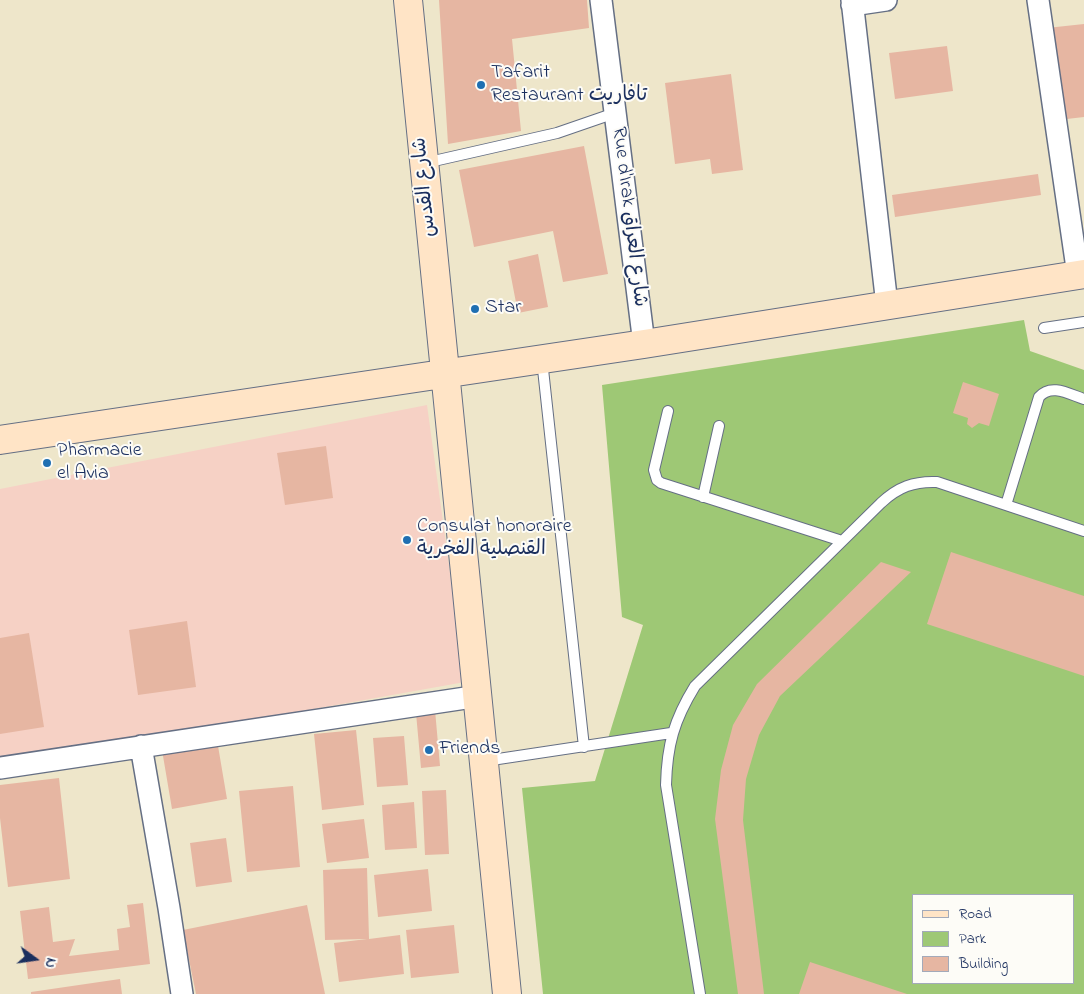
<!DOCTYPE html>
<html>
<head>
<meta charset="utf-8">
<style>
  body { margin:0 }
  #map { position:relative; width:1084px; height:994px; overflow:hidden; background:#eee6ca; font-family:"Indie Flower",sans-serif }
  canvas { display:block }
  .legend { position:absolute; left:912px; top:894px; width:162px; height:90px; box-sizing:border-box; background:#fdfcf7; border:1px solid #a3aaba; margin:0; padding:6px 9px; list-style:none; font-size:15px; color:#1b2f5e }
  .legend li { display:flex; align-items:center; gap:10px; height:25px }
  .legend b { width:25px; border:1px solid #a3aaba }
  .north { position:absolute; left:10px; top:934px; width:50px; height:50px; -webkit-text-stroke:4px #fdfcf7; paint-order:stroke; rotate:104deg; font-size:14px; font-weight:700; line-height:20px; text-align:center; color:#1b2f5e }
  .north::after { content:''; display:block; margin:auto; width:18px; height:22px; background:#1b2f5e; clip-path:polygon(50% 0,100% 100%,50% 72%,0 100%) }
</style>
</head>
<body>
<div id="map">
<canvas width="1084" height="994"></canvas>
<ul class="legend">
<li><b style="height:6px;background:#ffe4c6"></b>Road</li>
<li><b style="height:14px;background:#9ec875"></b>Park</li>
<li><b style="height:14px;background:#e6b6a2"></b>Building</li>
</ul>
<div class="north">N</div>
</div>
<script>
const c = document.querySelector('canvas').getContext('2d');
c.lineJoin = 'round';
function paint(path, color) { c.fillStyle = color; c.fill(path, 'evenodd'); }
function trace(path, color, width, dash) { c.strokeStyle = color; c.lineWidth = width; c.lineCap = dash ? 'butt' : 'round'; c.setLineDash(dash || []); c.stroke(path); }
function write(font, color, halo, rows, align = 'center') {
  c.font = font + ' "Indie Flower","Playpen Sans Arabic",sans-serif'; c.lineWidth = 4; c.setLineDash([]); c.textBaseline = 'middle'; c.strokeStyle = halo; c.fillStyle = color; for (const [text, x, y, turn = 0] of rows) {
    c.save(); c.translate(x, y); c.rotate((+turn || 0) * Math.PI / 180); c.textAlign = isNaN(turn) ? turn : align; if (halo) c.strokeText(text, 0, 0); c.fillText(text, 0, 0); c.restore();
  }
}
const built = new Path2D(`
  M427,405L465,682L0,765V489Z`);
const green = new Path2D(`
  M1024,320L1030,351L1084,370V994H543L522,788L595,781L643,625L622,617L602,385ZM913,895H1073V983H913Z`);
const building = new Path2D(`
  M439,0H587L589,28L512,39L521,131L448,144Z
  M1084,24V117L1058,120L1047,28Z
  M947,46L953,91L895,99L889,53Z
  M731,74L743,170L712,174L710,159L675,164L665,83Z
  M584,146L608,274L563,282L553,231L474,247L459,170Z
  M1038,174L1041,195L895,217L892,195Z
  M538,254L548,307L518,313L508,261Z
  M963,382L999,394L989,426L979,423L972,428L967,424L968,418L953,413Z
  M326,446L333,498L285,505L277,453Z
  M951,552L1084,596V676L927,624Z
  M881,562L911,572L780,696L759,735L746,779L743,820L764,994H738L715,819L721,770L733,725L757,684Z
  M187,621L196,687L138,695L129,630Z
  M29,633L44,727L0,734V638Z
  M435,710L440,766L421,768L416,713Z
  M356,730L364,805L322,810L314,734Z
  M404,736L408,785L377,787L373,738Z
  M217,740L227,799L172,809L162,750Z
  M59,778L70,879L8,887L0,818V785Z
  M293,786L300,867L247,872L239,791Z
  M446,790L449,854L425,855L422,791Z
  M414,802L417,848L385,850L382,805Z
  M364,819L369,858L327,863L322,824Z
  M226,838L232,882L196,887L190,843Z
  M367,868L369,939L400,935L404,974L339,982L334,943L367,939L325,940L323,870Z
  M428,869L432,911L378,917L374,875Z
  M143,903L150,964L28,979L20,911L49,907L53,942L75,939L69,956L119,950L117,929L130,927L127,905Z
  M307,905L325,994H196L183,930Z
  M454,925L459,973L411,978L406,930Z
  M810,962L907,994H799Z
  M120,979L122,994H31V992Z`);
const lane = new Path2D(`
  M425,163L557,133L615,113
  M1044,328L1084,322
  M542,360L584,747
  M668,411L654,470L657,480L661,483L842,541
  M703,497L719,426
  M1006,505L1039,397C1051,383 1069,394 1084,399
  M485,761L671,733
  M700,994L666,785C667,745 674,720 695,686L881,503C898,487 914,481 937,482L1084,531`);
const street = new Path2D(`
  M601,0L644,344
  M852,0L887,305
  M1038,0L1078,275
  M852,5L886,0
  M141,746L169,908L182,994
  M0,768L479,696`);
const secondary = new Path2D(`
  M408,0L507,994
  M0,440L644,344L1084,274`);
const markers = [
  [481,85,5,"#1f6fb2"],
  [475,309,5,"#1f6fb2"],
  [47,463,5,"#1f6fb2"],
  [407,540,5,"#1f6fb2"],
  [429,750,5,"#1f6fb2"]
];
const poiNames = [
  ["Tafarit",491,74],
  ["Restaurant تافاريت",491,97],
  ["Star",485,309],
  ["Pharmacie",57,452],
  ["el Avia",57,475],
  ["Consulat honoraire",417,528],
  ["القنصلية الفخرية",417,551],
  ["Friends",439,750]
];
const streetNames = [
  ["شارع القدس",426,187,-96],
  ["Rue d'Irak شارع العراق",628,217,83]
];
paint(built, '#f6d1c5');
paint(green, '#9ec875');
paint(building, '#e6b6a2');
trace(lane, '#656f84', 12);
trace(street, '#656f84', 24);
trace(secondary, '#656f84', 30);
trace(lane, '#fff', 10);
trace(street, '#fff', 21);
trace(secondary, '#ffe4c6', 28);
for (const [x, y, r, color] of markers) { const dot = new Path2D(); dot.arc(x, y, r, 0, 2 * Math.PI); c.fillStyle = color; c.fill(dot); trace(dot, '#fdfcf7', 2); }
write('20px', '#1b2f5e', '#fdfcf7', poiNames, 'left');
write('20px', '#1b2f5e', '#fdfcf7', streetNames);
</script>
</body>
</html>
